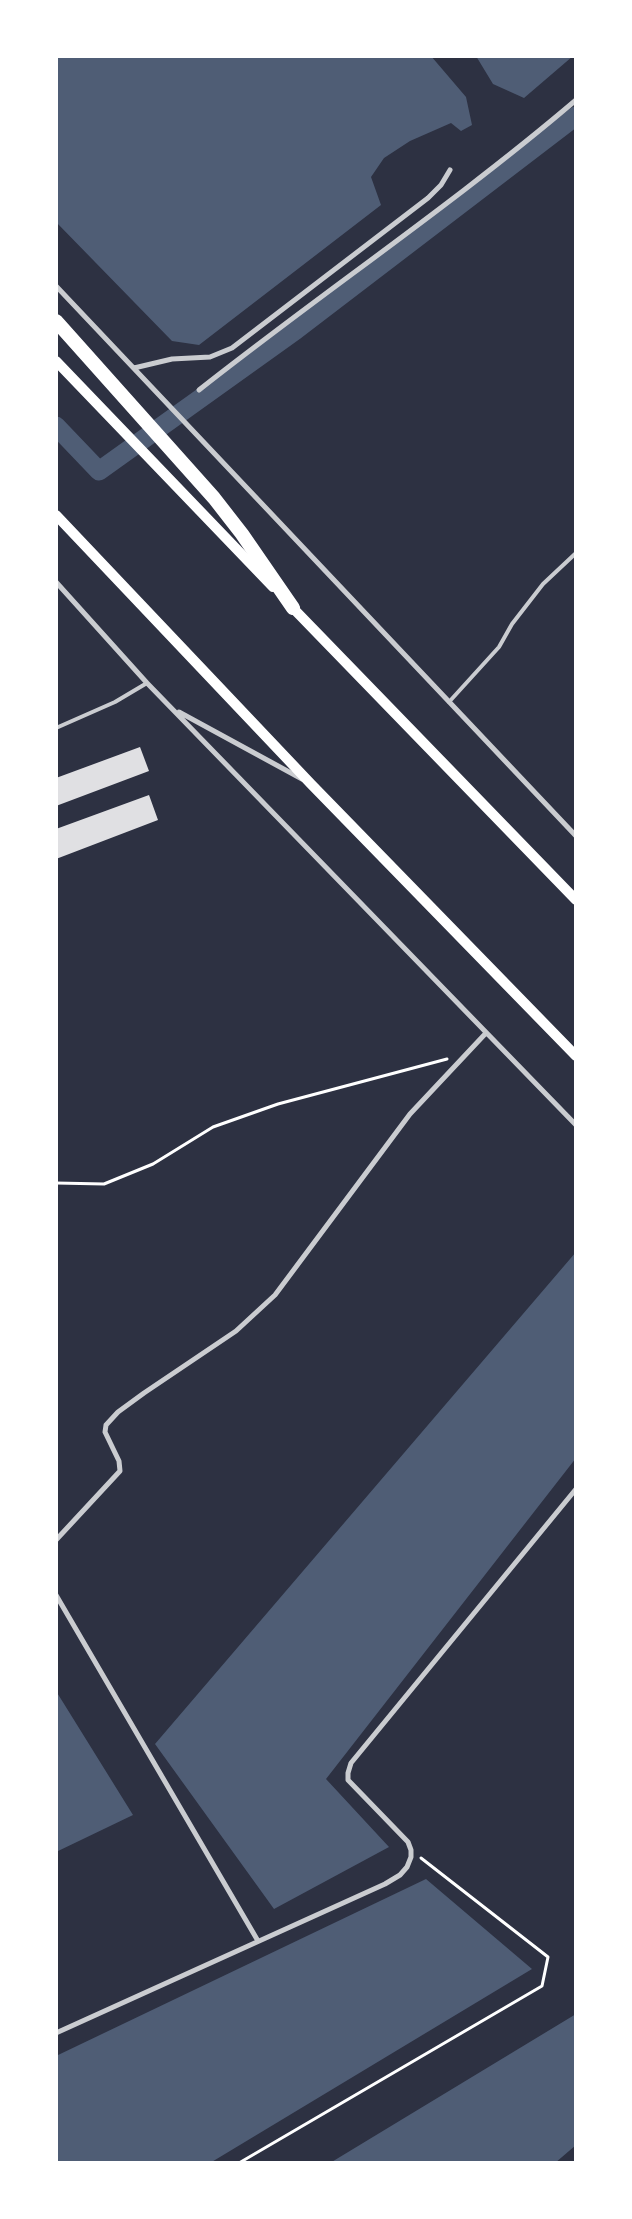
<!DOCTYPE html>
<html>
<head>
<meta charset="utf-8">
<style>
  body { margin:0 }
  #map { position:relative; width:632px; height:2219px; overflow:hidden; background:#2d3142; font-family:"Noto Serif",serif }
  canvas { display:block }
  .frame { position:absolute; inset:0; border:58px solid #fff; pointer-events:none }
</style>
</head>
<body>
<div id="map">
<canvas width="632" height="2219"></canvas>
<div class="frame"></div>
</div>
<script>
const c = document.querySelector('canvas').getContext('2d');
c.lineJoin = 'round';
function paint(path, color) { c.fillStyle = color; c.fill(path, 'evenodd'); }
function trace(path, color, width, dash) { c.strokeStyle = color; c.lineWidth = width; c.lineCap = dash ? 'butt' : 'round'; c.setLineDash(dash || []); c.stroke(path); }
const water = new Path2D(`
  M56,56H431L466,97L472,125L461,131L451,123L410,141L384,158L371,177L381,205L199,345L172,341L56,222Z
  M476,56H573L524,98L493,84Z
  M576,1252V1458L326,1779L389,1847L274,1909L155,1744Z
  M56,1691L133,1815L56,1852Z
  M426,1879L532,1969L210,2163H56V2056Z
  M576,2014V2145L555,2163H330Z`);
const canal = new Path2D(`
  M56,426L99,471L296,330L576,116`);
const building = new Path2D(`
  M140,747L149,771L56,806V778Z
  M149,795L158,820L56,859V829Z`);
const path = new Path2D(`
  M56,1183L104,1184L153,1164L213,1127L278,1104L447,1059
  M239,2163L542,1986L548,1957L421,1858`);
const service = new Path2D(`
  M449,702L499,647L512,624L543,584L576,553
  M56,728L115,702L147,683`);
const minor = new Path2D(`
  M56,286L576,836
  M134,368L172,359L210,357L232,348L428,198L441,185L450,170
  M199,390C323,292 455,203 576,100
  M56,582L147,683L576,1125
  M179,712L302,779
  M56,1540L120,1471L119,1461L105,1432L106,1425L118,1412L144,1393L236,1331L275,1295L410,1114L486,1033
  M56,1595L258,1941
  M56,2033L385,1884L400,1875L407,1867L411,1857V1850L408,1842L348,1780V1773L351,1763L576,1489`);
const secondary = new Path2D(`
  M56,361L273,587
  M56,515L311,784L576,1056
  M288,603L576,900`);
const motorway = new Path2D(`
  M56,321L214,498L242,534L293,608`);
paint(water, '#4f5d75');
trace(canal, '#4f5d75', 19);
paint(building, '#e0e0e3');
trace(path, '#fff', 3);
trace(service, '#caccd0', 4);
trace(minor, '#caccd0', 5);
trace(secondary, '#fff', 10);
trace(motorway, '#fff', 14);
</script>
</body>
</html>
